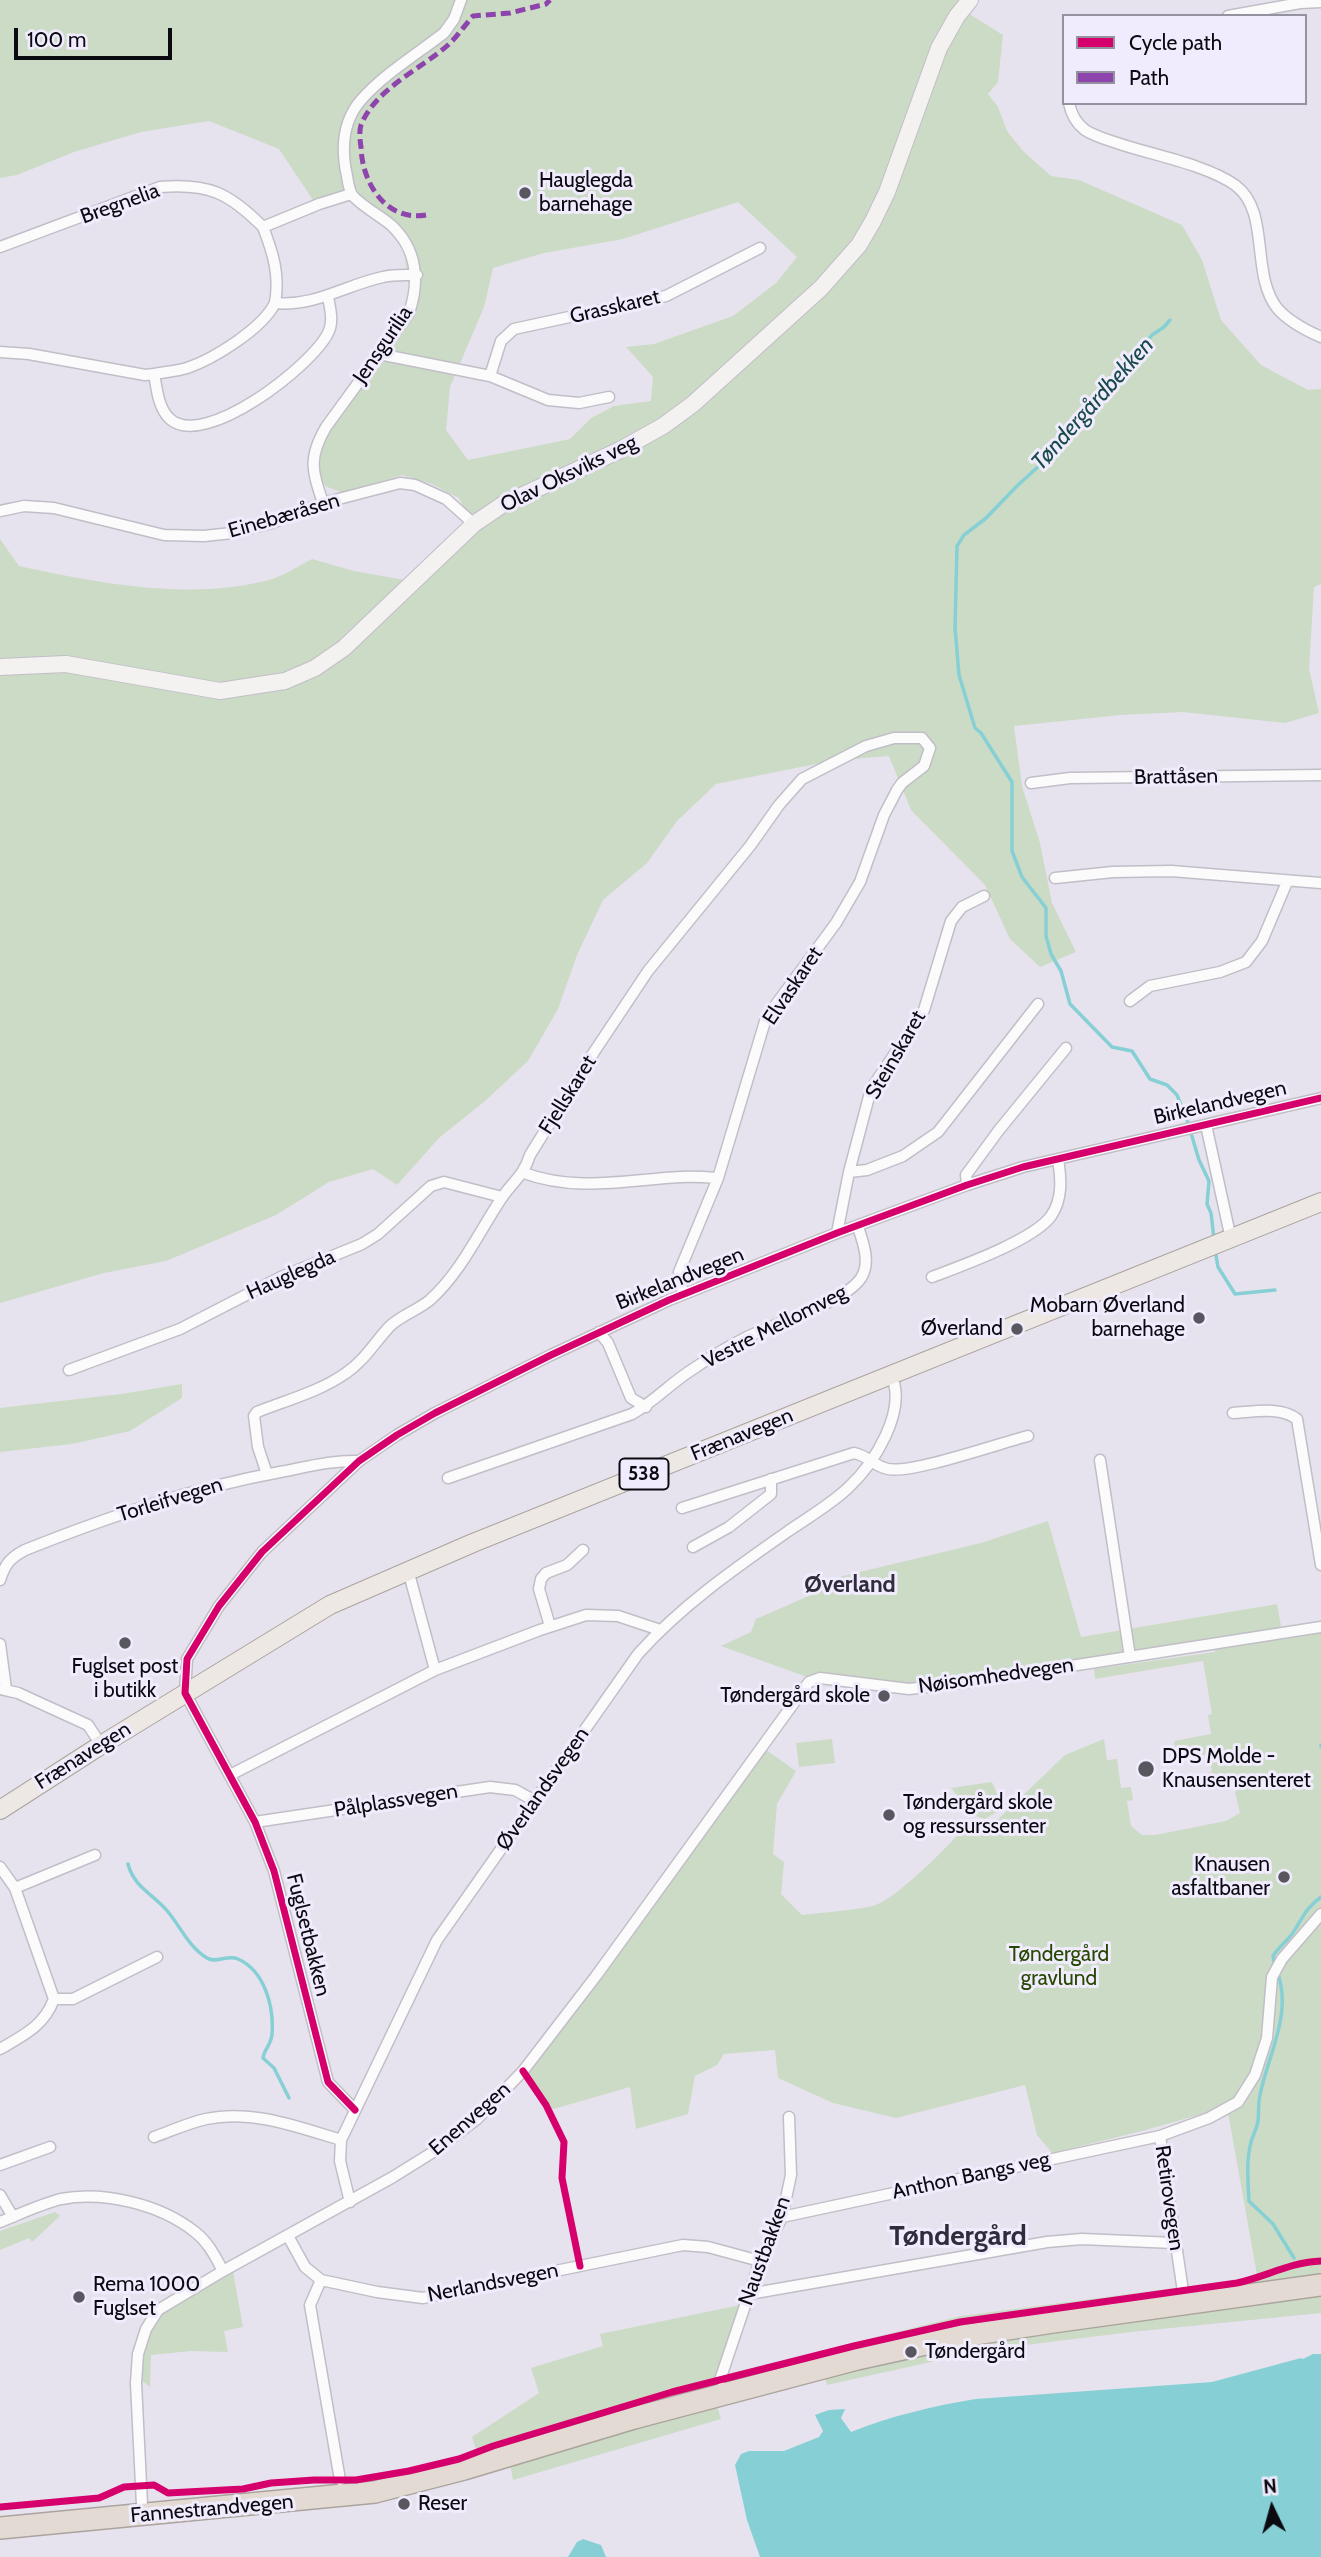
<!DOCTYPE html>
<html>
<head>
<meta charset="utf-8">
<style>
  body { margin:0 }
  #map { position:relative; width:1321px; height:2557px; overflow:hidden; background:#e6e3ee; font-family:Cabin,sans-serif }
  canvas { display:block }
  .legend { position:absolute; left:1062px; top:14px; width:245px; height:91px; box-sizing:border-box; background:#f1ecfd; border:2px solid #95929f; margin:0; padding:9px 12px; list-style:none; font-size:21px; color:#0c0a11 }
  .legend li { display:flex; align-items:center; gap:14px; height:35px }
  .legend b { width:35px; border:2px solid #95929f }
  .north { position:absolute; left:1237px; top:2473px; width:70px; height:70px; -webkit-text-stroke:5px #f1ecfd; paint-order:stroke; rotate:355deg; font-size:19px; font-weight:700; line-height:28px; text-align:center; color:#0c0a11 }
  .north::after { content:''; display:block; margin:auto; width:24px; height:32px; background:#0c0a11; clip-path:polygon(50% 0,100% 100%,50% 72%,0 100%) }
  .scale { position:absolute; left:14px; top:28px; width:158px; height:32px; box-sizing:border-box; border:4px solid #0c0a11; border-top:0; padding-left:9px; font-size:21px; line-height:24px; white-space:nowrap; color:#0c0a11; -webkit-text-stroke:5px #f1ecfd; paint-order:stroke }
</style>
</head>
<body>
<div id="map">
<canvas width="1321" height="2557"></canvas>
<ul class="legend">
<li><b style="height:9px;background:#d6006c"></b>Cycle path</li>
<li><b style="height:9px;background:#8e44ad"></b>Path</li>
</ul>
<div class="north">N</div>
<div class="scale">100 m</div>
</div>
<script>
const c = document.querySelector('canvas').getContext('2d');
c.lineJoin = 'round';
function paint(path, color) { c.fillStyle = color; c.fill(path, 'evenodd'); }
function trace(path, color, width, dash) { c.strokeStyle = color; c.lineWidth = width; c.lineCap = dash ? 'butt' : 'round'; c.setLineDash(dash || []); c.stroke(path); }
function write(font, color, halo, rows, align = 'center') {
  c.font = font + ' Cabin,sans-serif'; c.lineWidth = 6; c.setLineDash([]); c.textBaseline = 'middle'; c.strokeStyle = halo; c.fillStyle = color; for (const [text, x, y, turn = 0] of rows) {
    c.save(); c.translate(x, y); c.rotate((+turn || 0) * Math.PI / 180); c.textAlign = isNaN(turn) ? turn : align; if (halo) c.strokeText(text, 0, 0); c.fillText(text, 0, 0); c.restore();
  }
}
const green = new Path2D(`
  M0,0H962L971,15L1003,35L998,82L988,94L998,107L1007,131L1023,151L1051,176L1079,180L1182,225L1202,260L1221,320L1261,365L1308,390L1321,389V584L1314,587L1309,669L1319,713L1285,723L1183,712L1121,715L1014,726L1022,786L1040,843L1052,903L1076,952L1040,967L1010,939L985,885L911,810L889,756L831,761L716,784L677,821L647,863L603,900L577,955L558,1009L528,1061L485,1101L439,1138L397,1185L373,1169L329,1182L276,1215L166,1261L104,1273L0,1303V539L19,566C97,583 190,601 269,580C284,576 298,566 312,559L354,571L410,581L471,524L459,498L432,484L402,475L343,493L325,486L319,475L320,449L326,435L356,394L411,298L401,233L353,199L313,200L279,149L209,121L141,132L74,152L17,175L0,178ZM738,202L797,257L776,283L733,316L654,344L626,347L653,377L651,401L614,406L591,418L570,439L468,460L446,430L450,387L484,307L493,268L544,253L623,239Z
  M182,1384V1398L130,1431L72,1444L0,1452V1408L121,1394Z
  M1048,1521L1081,1637L1277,1604L1283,1637L1321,1631V2313L1131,2332L985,2350L827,2385L824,2375L717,2406L721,2419L513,2480L507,2450L479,2458L472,2437L539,2393L531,2368L603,2346L600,2334L750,2303L727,2374L961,2316L1235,2280L1257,2275L1227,2107L1142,2131L1052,2153L1037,2135L1025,2085L896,2118L833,2103L778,2078L775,2050L724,2054L717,2065L695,2076L688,2114L636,2129L630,2087L550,2110L528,2073L766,1750L796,1771L777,1804L773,1854L784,1862L781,1894L802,1915C825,1912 850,1911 873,1906C896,1900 950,1844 968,1824L991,1826L1065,1755L1104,1739L1107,1760L1117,1759L1121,1788L1131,1787L1133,1800L1127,1801L1131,1826L1142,1835H1155L1226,1821L1240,1813L1235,1792L1243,1783L1210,1781L1181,1787L1179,1778L1212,1772L1209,1754L1177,1759L1174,1741L1211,1734L1208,1715L1212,1714L1203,1661L1095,1679L1094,1669L1215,1652L1214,1649L908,1693L816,1683L807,1677L721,1646L751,1632L756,1619L834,1585L839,1577L981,1543Z
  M832,1739L835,1763L799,1767L796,1743Z
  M992,1782L1003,1808L985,1819L975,1816L951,1788Z
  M55,2212L60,2216L32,2242L29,2238L0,2250V2231Z
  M233,2272L243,2327L224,2331L228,2352L191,2351L151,2355L150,2387L141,2380L143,2354L152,2331L163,2313Z`);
const water = new Path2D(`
  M1313,2354H1321V2557H760L747,2520L735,2465L741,2454L749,2451H784L819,2437L823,2431L815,2415L829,2410L845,2409L841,2418L851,2432C891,2416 933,2406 976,2399L1212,2382L1301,2358L1303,2359Z
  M583,2539L601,2545L606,2557H568L577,2542Z`);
const stream = new Path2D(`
  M1170,320L1164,327L1152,335L1124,372L1092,401L1086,411L1076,421L1064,443L1017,486L985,519L964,535L957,546L955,628L959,675L975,728L981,733L1012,782V851L1022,877L1046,908V936L1051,954L1061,971L1070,1004L1112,1047L1132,1051L1150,1079L1167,1085L1177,1095L1188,1123L1199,1160L1209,1181L1207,1204L1211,1213L1214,1239
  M1215,1250L1218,1267L1235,1294L1275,1290
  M1321,1745V1747
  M128,1864C134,1888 155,1895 169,1913C181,1928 189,1947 207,1958C216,1964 228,1954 238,1959C265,1971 274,2007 272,2034C272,2043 264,2050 263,2058L274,2068L289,2098
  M1275,1967L1273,1956C1278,1948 1286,1942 1292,1934C1302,1920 1305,1908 1321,1897
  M1278,1974C1292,2015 1268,2055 1260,2095C1258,2103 1259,2113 1258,2121C1257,2128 1253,2135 1251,2142C1246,2161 1248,2181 1249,2201L1273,2224L1294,2258`);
const street = new Path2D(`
  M1228,16L1300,3L1321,2
  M1069,103C1071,114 1076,123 1085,130C1096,137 1108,140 1120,144C1153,155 1207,165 1235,185C1271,211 1250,273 1277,308C1288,321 1305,330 1321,337
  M263,227C273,253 280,275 275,303C315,307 345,285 383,277C394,274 405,275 417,275
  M0,247L160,187C209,183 229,193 263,227L319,204L351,194
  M275,303C263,328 214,359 187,368C177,371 165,372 154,374C157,389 158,408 170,419C204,450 312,366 328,333C334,322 330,308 328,297
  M0,352L29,354L145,375L154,374
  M379,354L490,376L548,400L579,403L609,397
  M490,376L501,341L514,329L666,296L760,248
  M323,503C312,470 308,458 326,427L409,313C420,281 417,249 391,225C379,215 363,207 353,196C349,191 348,182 347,176C341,149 342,122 361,100C384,74 417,54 444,33L454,19L461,0
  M0,511L24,506L54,508L164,535L204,536L232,533L272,523L323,503L400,483L415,485L446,499L474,524
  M1031,783L1070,778L1321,775
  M1055,878L1113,872L1171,871L1321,883
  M1130,1001L1150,986L1220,972L1246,962L1262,941L1287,882
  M1206,1125L1231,1239
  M849,1172L867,1170L903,1156L938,1132L1038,1004
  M524,1173C575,1192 627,1180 680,1177C693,1176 706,1177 718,1178
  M967,1185L966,1175L999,1130L1066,1048
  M837,1233L849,1172L871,1089L924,1010L951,921L962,907L984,896
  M932,1277C961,1266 1034,1240 1051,1216C1063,1199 1061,1178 1058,1159
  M599,1332L608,1343L631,1398L646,1407
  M69,1370L180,1329L281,1277L362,1244L378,1234L431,1186L444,1182L502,1197
  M1233,1413C1253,1412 1280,1406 1297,1419L1321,1565
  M1100,1460L1130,1657
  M267,1474L258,1447L254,1416L257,1412C287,1400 319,1392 346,1373C364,1361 375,1342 390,1326C402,1315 418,1310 430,1300C461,1272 479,1232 501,1199C513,1181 523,1177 530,1155L594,1052L648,971L750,846L779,805L802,779L866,746L894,738H922L930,748L924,766L902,783L897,790L884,815L860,882L836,923L766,1018L718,1178L679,1272L683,1294
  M448,1478L632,1414C652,1403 668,1386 687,1373C706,1360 727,1347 747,1337C776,1323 844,1303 861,1278C871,1263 863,1242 858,1227
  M682,1508L854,1453C869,1456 873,1466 888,1469C912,1474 1000,1443 1028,1436
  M693,1547L729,1527L771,1494V1479
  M408,1570L435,1670
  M0,1580C5,1564 10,1558 25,1550C108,1517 192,1488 280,1472C307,1467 331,1460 359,1461
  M550,1626L539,1589L541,1579L546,1573L567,1565L583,1550
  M0,1644L6,1689
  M0,1689L18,1693L88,1725L101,1745
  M230,1775L435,1670L540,1630L586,1615L618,1616L660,1630
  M255,1822L490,1787L515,1790L535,1801
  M0,1867L15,1888L54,1999C44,2026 24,2035 0,2049
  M15,1888L95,1855
  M54,1999H73L157,1957
  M355,2110L328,2082L274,1871L255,1822L185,1693L187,1659L219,1606L262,1552L359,1461L397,1435L435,1413L551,1355L669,1300L837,1233L967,1185L1023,1167L1321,1098
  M154,2137C171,2131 188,2123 206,2119C251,2109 298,2127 341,2140
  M0,2165L50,2147
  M0,2195L13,2217
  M350,2202L340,2161L341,2140L437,1940L638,1654C681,1606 734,1569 787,1532C807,1518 830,1505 848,1488C874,1464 908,1410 891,1375
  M782,2217L1160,2136
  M0,2222C20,2214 41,2204 61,2199C104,2191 160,2204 195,2232C208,2242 215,2256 223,2271
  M288,2236L305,2267L321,2280L377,2292L423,2298L683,2245L708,2247L760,2261
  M321,2280L310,2305L340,2480
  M749,2294L1047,2242L1082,2239L1174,2243
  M1185,2305L1160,2136L1209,2118L1238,2102L1255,2075L1267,2038L1272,1977L1282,1959L1321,1914
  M720,2380L760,2261L782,2217L791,2175L789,2117
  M142,2505L136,2383L138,2354L146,2329L158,2310L223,2271L393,2177L433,2152L477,2119L523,2071L596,1976L809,1682L820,1678L909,1689L962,1683L1321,1627`);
const secondary = new Path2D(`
  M0,667L66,664L220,691L285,681L315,668L344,648L474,524L502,505L620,450L663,426L693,404L821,288L859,245L873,221L887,192L939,48L957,16L970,0`);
const primary = new Path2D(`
  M0,1810L101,1745L330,1605L473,1543L1321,1202`);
const highway = new Path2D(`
  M0,2528L375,2492L464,2469L634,2418L857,2359L962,2336L1053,2322L1321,2285`);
const quiet = new Path2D(`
  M426,215C386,222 362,183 361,147C360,141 359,131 361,125C375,89 421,69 448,45C457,37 465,25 473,16L510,13L546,4L550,0`);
const cycleway = new Path2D(`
  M523,2071L546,2105L564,2142L562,2178L580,2266
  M355,2110L328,2082L274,1871L255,1822L185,1693L187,1659L219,1606L262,1552L359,1461L397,1435L435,1413L551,1355L669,1300L837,1233L967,1185L1023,1167L1321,1098
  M0,2507L99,2498L124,2487L154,2485L168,2493L243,2489L271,2483L314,2480H356L409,2471L459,2459L493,2446L672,2392L854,2346L960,2322L1237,2283C1265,2277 1291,2262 1321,2261`);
const markers = [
  [525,193,7,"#58565e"],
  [1199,1318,7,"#58565e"],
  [1017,1329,7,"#58565e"],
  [125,1643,7,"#58565e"],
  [884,1696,7,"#58565e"],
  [1146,1769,9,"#58565e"],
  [889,1815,7,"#58565e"],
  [1284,1877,7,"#58565e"],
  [79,2297,7,"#58565e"],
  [911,2352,7,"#58565e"],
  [404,2504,7,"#58565e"]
];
const shields = [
  [644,1474,49]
];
const shieldNames = [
  ["538",644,1474]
];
const poiNames = [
  ["Hauglegda",539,181],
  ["barnehage",539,205],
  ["Mobarn Øverland",1185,1306,"right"],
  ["barnehage",1185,1330,"right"],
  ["Øverland",1003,1329,"right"],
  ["Fuglset post",125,1667,"center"],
  ["i butikk",125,1691,"center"],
  ["Tøndergård skole",870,1696,"right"],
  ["DPS Molde -",1162,1757],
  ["Knausensenteret",1162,1781],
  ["Tøndergård skole",903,1803],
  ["og ressurssenter",903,1827],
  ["Knausen",1270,1865,"right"],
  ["asfaltbaner",1270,1889,"right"],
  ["Rema 1000",93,2285],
  ["Fuglset",93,2309],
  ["Tøndergård",925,2352],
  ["Reser",418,2504]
];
const streetNames = [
  ["Bregnelia",120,204,-20],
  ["Grasskaret",615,307,-13],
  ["Jensgurilia",383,345,-56],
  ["Olav Oksviks veg",569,474,-26],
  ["Einebæråsen",284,516,-16],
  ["Brattåsen",1176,777,-1],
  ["Elvaskaret",793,986,-56],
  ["Steinskaret",896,1055,-60],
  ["Fjellskaret",568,1095,-58],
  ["Birkelandvegen",1220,1103,-13],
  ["Hauglegda",291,1275,-24],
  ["Birkelandvegen",680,1279,-22],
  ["Vestre Mellomveg",775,1327,-27],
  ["Frænavegen",742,1435,-22],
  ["Torleifvegen",170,1500,-17],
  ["Nøisomhedvegen",996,1676,-8],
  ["Frænavegen",83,1756,-32],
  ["Øverlandsvegen",543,1789,-55],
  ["Pålplassvegen",396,1801,-9],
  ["Fuglsetbakken",308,1935,76],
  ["Enenvegen",470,2119,-41],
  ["Anthon Bangs veg",971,2176,-12],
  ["Retirovegen",1169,2198,82],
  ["Naustbakken",765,2251,-70],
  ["Nerlandsvegen",493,2283,-11],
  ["Fannestrandvegen",212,2509,-5]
];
const parkNames = [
  ["Tøndergård",1059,1955],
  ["gravlund",1059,1979]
];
const waterNames = [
  ["Tøndergårdbekken",1093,404,-48]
];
const neighbourhoodNames = [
  ["Øverland",850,1585]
];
const districtNames = [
  ["Tøndergård",958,2237]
];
paint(green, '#ccdbc5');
paint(water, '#86d0d5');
trace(stream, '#86d0d5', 3.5);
trace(street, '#c1bec7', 13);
trace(secondary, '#c1bec7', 18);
trace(primary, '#aba39e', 20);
trace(highway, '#aba39e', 24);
trace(street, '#fbfbfc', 10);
trace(secondary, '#f4f1f1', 16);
trace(primary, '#ede8e4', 18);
trace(highway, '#e3dbd3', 21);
trace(quiet, '#8e44ad', 5, [10, 5]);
trace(cycleway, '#d6006c', 7);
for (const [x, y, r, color] of markers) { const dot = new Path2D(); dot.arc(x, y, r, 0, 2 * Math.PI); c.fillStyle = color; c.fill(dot); trace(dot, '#f1ecfd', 2.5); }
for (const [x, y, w] of shields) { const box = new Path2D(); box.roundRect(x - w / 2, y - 15.5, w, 31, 5); c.fillStyle = '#f1ecfd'; c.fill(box); trace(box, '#0c0a11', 2); }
write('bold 19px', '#0c0a11', null, shieldNames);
write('21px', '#0c0a11', '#f1ecfd', poiNames, 'left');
write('21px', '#0c0a11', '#f1ecfd', streetNames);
write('21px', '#274800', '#f1ecfd', parkNames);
write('italic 23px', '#194a4b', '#f1ecfd', waterNames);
write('bold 23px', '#312c3c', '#f1ecfd', neighbourhoodNames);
write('bold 28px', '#312c3c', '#f1ecfd', districtNames);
</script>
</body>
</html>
